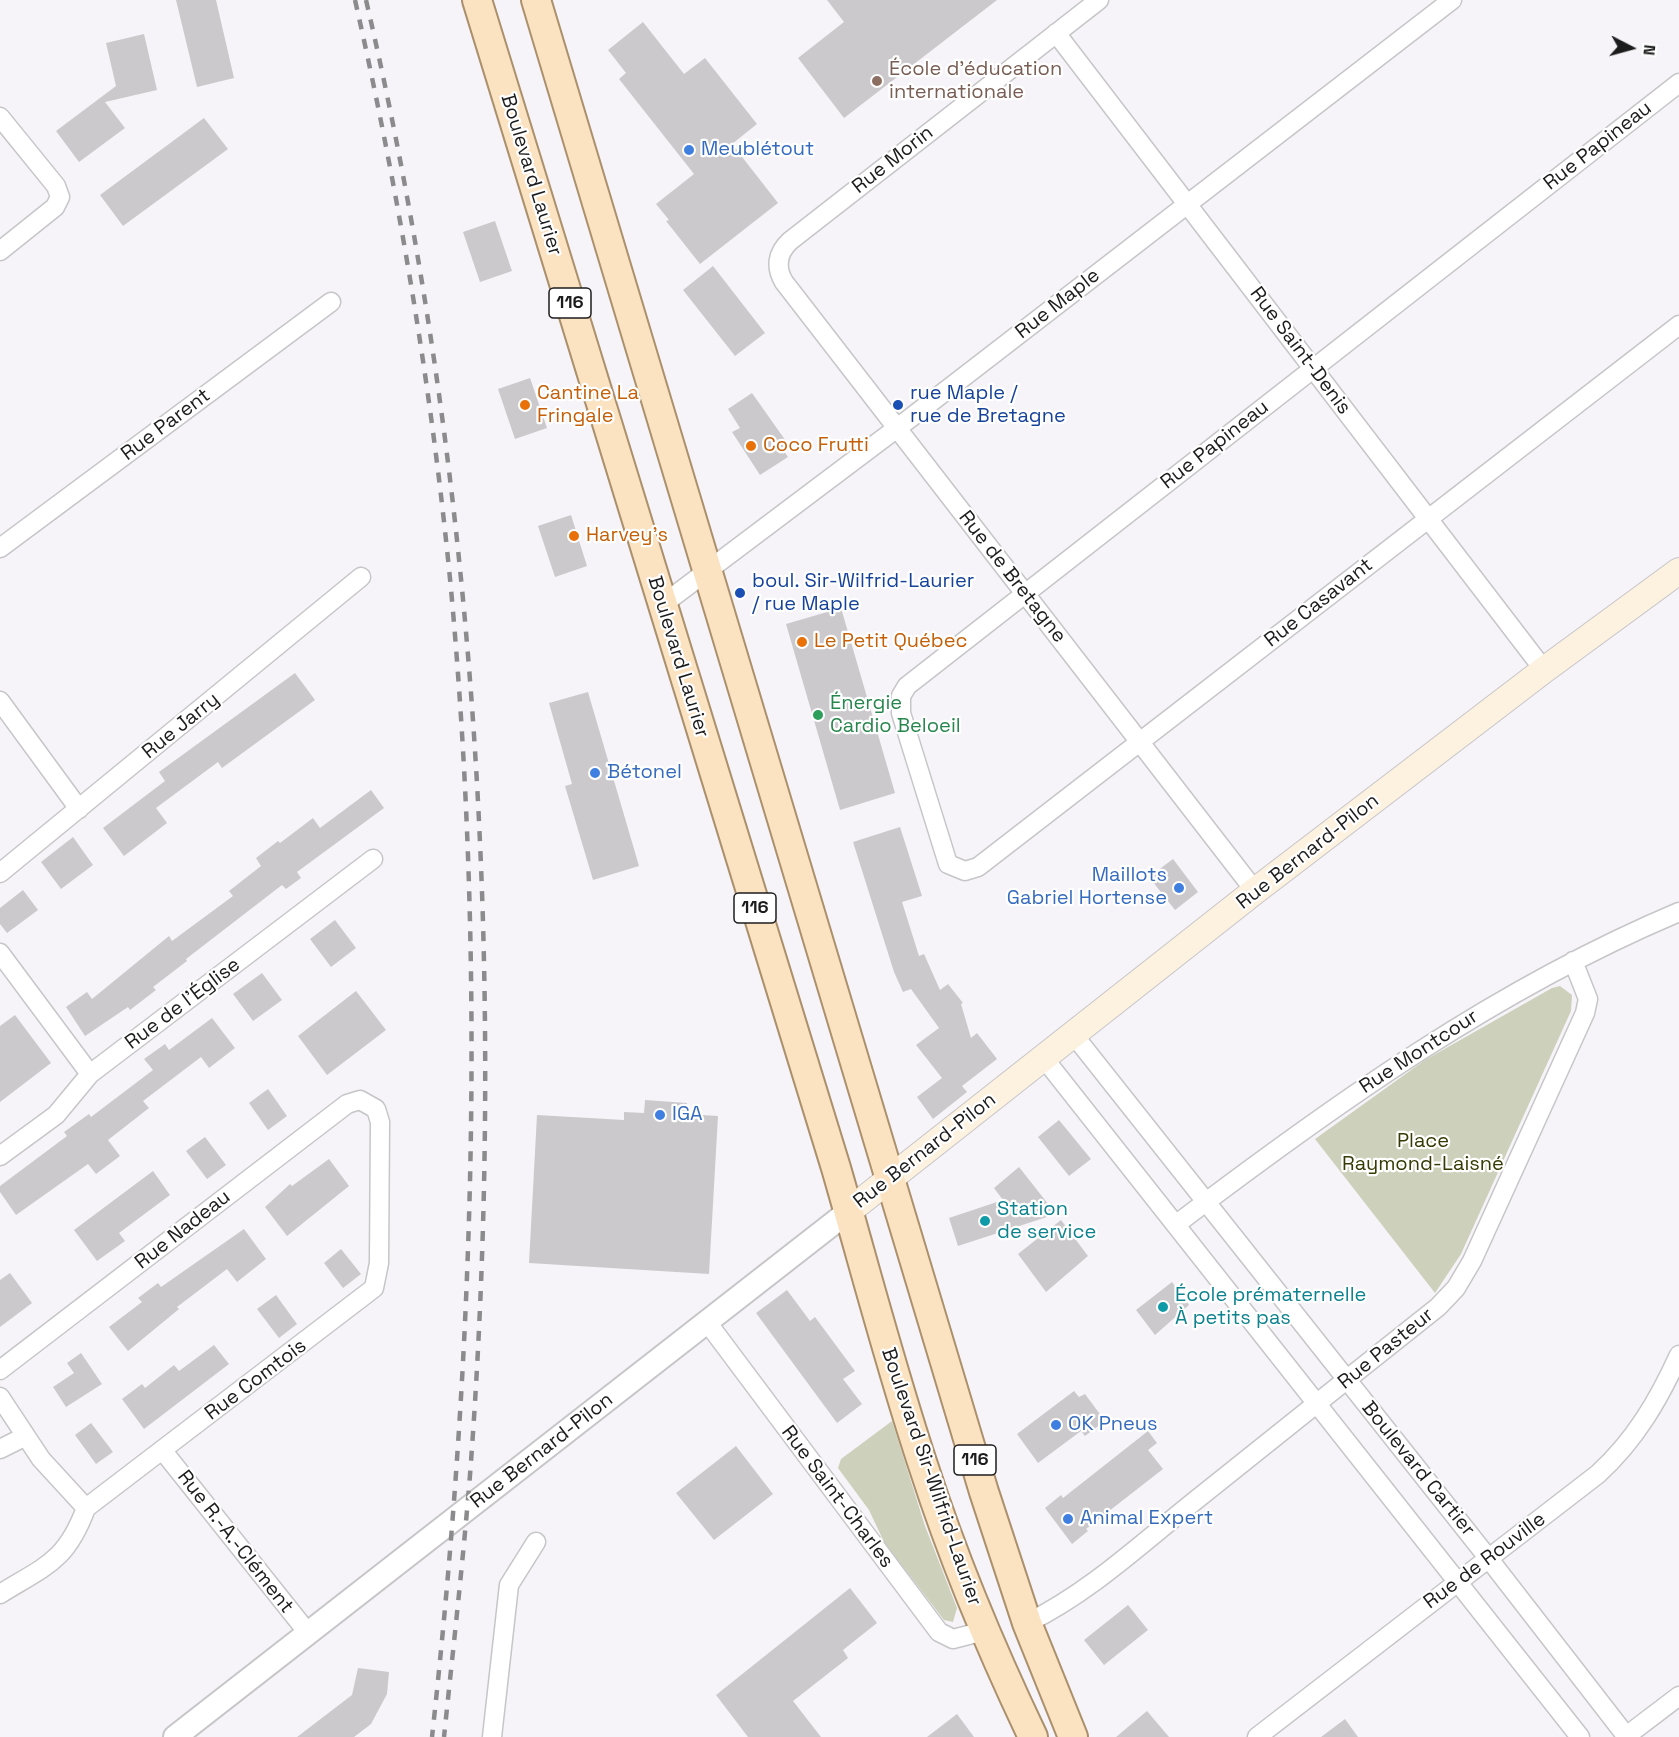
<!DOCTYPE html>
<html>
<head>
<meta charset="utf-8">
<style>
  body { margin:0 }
  #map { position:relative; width:1679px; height:1737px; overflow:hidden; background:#f6f4f8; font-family:"Space Grotesk",sans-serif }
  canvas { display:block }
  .north { position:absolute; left:1601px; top:18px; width:60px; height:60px; -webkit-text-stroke:4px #fff; paint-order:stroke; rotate:96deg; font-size:16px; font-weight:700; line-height:24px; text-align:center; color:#1d1c1d }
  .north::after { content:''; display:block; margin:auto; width:21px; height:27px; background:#1d1c1d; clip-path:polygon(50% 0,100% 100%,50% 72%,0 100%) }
</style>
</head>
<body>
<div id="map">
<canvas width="1679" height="1737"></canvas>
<div class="north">N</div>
</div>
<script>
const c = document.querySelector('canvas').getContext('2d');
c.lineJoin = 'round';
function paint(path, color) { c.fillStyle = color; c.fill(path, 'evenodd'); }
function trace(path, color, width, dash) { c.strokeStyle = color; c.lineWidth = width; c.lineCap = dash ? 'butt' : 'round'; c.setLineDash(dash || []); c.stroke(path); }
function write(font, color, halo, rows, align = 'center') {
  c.font = font + ' "Space Grotesk",sans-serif'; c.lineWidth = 4.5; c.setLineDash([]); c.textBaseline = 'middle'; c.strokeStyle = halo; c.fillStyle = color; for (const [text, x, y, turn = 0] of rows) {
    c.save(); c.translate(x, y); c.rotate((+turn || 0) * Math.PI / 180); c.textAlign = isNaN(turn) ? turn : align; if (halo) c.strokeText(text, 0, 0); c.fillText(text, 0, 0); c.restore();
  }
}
const green = new Path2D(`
  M1560,986L1572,995L1571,1011L1461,1254L1435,1293L1315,1139L1425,1060L1552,988Z
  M892,1421L925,1526L957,1608L953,1622L944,1620L884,1542L869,1510L838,1468L841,1459Z`);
const building = new Path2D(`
  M176,0H216L234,78L197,87Z
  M827,0H997L844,118L798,58L844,22Z
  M643,22L684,74L705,58L757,124L732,144L778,203L700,264L666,221L669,220L656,204L694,174L619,79L626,73L608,50Z
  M144,34L157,90L105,102L125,128L79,162L56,131L116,86L106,43Z
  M204,118L228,149L123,226L100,195Z
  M495,221L512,271L480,282L463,232Z
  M713,266L765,333L735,356L683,290Z
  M530,378L547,428L515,439L498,389Z
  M752,393L788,444L782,448L788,457L760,475L732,432L740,428L728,409Z
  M571,515L587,566L555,577L538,526Z
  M841,608L895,793L840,810L786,624Z
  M295,673L315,700L222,768L218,762L156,808L167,823L124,856L103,828L165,781L159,772Z
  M588,692L639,866L593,880L565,786L572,784L549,703Z
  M371,790L384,808L297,872L301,878L286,889L282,885L186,959L187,961L153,987L156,990L130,1010L128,1007L85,1036L66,1007L87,992L92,999L169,936L172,941L233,896L229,891L261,866L256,858L278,841L280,843L313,818L320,828Z
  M900,827L922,896L902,902L919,956L924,954L940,990L948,984L963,1003L961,1004L971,1038L977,1033L997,1059L962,1086L967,1092L933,1119L917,1097L942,1078L916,1045L939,1028L911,989L903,992L894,972L853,842Z
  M73,837L93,865L61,889L41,862Z
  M1173,859L1198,892L1175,910L1149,877Z
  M23,890L38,910L7,933L0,924V908Z
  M335,920L356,948L331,967L310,939Z
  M262,973L282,1000L253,1021L233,994Z
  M356,991L386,1030L327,1075L298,1036Z
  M15,1015L51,1063L0,1102V1026Z
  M212,1018L235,1048L209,1068L201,1057L143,1101L149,1108L108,1140L120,1156L96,1174L88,1164L16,1215L0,1192V1186L67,1136L64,1132L89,1114L91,1117L153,1070L144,1059L165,1044L169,1050Z
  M268,1089L287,1116L268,1130L249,1103Z
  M645,1100L687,1103L686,1114L718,1116L709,1274L529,1263L537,1115L624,1120V1112L644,1113Z
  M1059,1120L1091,1159L1069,1176L1038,1137Z
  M205,1137L226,1165L207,1179L186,1151Z
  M329,1159L349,1186L287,1236L265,1207L290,1184L292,1186Z
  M1019,1167L1056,1214L958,1246L949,1218L1003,1200L994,1188Z
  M153,1171L170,1195L119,1233L125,1241L97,1261L74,1230Z
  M1061,1220L1088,1256L1046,1292L1018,1254Z
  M244,1229L266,1259L237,1282L227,1269L177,1307L179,1309L128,1351L109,1327L142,1302L138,1298L158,1283L161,1287Z
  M341,1249L361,1274L343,1288L324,1263Z
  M10,1273L32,1303L0,1327V1280Z
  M1172,1282L1189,1305L1155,1335L1136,1310Z
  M787,1290L810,1321L815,1317L855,1371L843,1379L862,1404L837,1423L756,1313Z
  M276,1295L297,1324L279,1338L257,1309Z
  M214,1345L229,1364L144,1429L122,1399L142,1384L145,1388L174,1365L179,1371Z
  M81,1353L102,1384L66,1407L53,1387L74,1373L67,1363Z
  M1074,1391L1079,1397L1085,1394L1105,1421L1085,1436L1081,1431L1038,1463L1017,1434Z
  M91,1423L113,1452L96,1464L75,1435Z
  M1148,1431L1157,1443L1148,1450L1163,1469L1086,1529L1088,1531L1072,1544L1045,1508L1061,1495L1063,1498Z
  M736,1446L773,1494L714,1540L676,1493Z
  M850,1588L877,1623L843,1650L848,1658L793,1701L821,1737H748L716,1695Z
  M1128,1605L1148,1630L1104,1665L1084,1640Z
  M358,1668L389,1672L387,1694L371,1724L354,1737H297L352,1695Z
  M1147,1711L1169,1737H1116Z
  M957,1714L974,1737H927Z
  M1345,1719L1358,1737H1321Z`);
const minor = new Path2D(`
  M1099,0L790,241C777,253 775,267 784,282L1255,891
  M1056,33L1544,670
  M1679,83L907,686L901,696V713L948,864L965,871L978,867L1679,325
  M0,117L56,186L60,197L55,207L0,251
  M0,548L331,302
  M662,605L913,416L1452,0
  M0,701L79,809
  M0,873L361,577
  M0,953L90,1074
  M1073,1034L1489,1559L1627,1737
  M1043,1057L1580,1737
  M0,1156L56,1115L90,1074L373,859
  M1178,1223C1335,1104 1496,989 1679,912
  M707,1322L939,1632L953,1639L984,1631
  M0,1370L347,1104L360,1100L376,1109L380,1122L379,1263L374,1288L86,1508C66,1562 45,1566 0,1594
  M0,1397L41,1459L86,1508
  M0,1449L24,1437
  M163,1451L308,1633
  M1027,1623C1089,1593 1142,1543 1196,1500C1276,1436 1357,1371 1438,1307L1456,1288L1472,1261L1585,1013L1588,999L1573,961
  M492,1737L509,1585L536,1542
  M1257,1737L1598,1474C1635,1440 1658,1401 1679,1355
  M1625,1737L1679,1696`);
const tertiary = new Path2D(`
  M175,1737L849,1211`);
const secondary = new Path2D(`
  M849,1211L1255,891L1544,670L1679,571`);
const primary = new Path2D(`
  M477,0L836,1168C865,1268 891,1369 924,1468C954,1561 991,1649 1033,1737
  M536,0L984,1492L1027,1623L1073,1737`);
const rail = new Path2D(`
  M355,0C399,194 432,391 451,589C486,972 474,1355 432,1737
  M366,0C478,481 507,983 470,1475C463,1562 453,1650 444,1737`);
const markers = [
  [877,81,6,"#8d6e63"],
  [689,150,6,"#3f7fe0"],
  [525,405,6,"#e8710a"],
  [898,405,6,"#1a4fb4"],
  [751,446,6,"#e8710a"],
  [574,536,6,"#e8710a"],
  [740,593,6,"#1a4fb4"],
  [802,642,6,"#e8710a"],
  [818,715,6,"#2e9e5b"],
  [595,773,6,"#3f7fe0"],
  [1179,888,6,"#3f7fe0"],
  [660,1115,6,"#3f7fe0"],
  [985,1221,6,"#0f9aa8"],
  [1163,1307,6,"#0f9aa8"],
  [1056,1425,6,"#3f7fe0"],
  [1068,1519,6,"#3f7fe0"]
];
const shields = [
  [570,303,42],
  [755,908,42],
  [975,1460,42]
];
const shieldNames = [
  ["116",570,303],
  ["116",755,908],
  ["116",975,1460]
];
const educationNames = [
  ["École d’éducation",889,70],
  ["internationale",889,93]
];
const streetNames = [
  ["Rue Papineau",1598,146,-38],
  ["Rue Morin",893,160,-38],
  ["Boulevard Laurier",531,175,73],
  ["Rue Maple",1058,304,-38],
  ["Rue Saint-Denis",1300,351,53],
  ["Rue Parent",166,425,-37],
  ["Rue Papineau",1215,445,-38],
  ["Rue de Bretagne",1012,577,52],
  ["Rue Casavant",1319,603,-38],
  ["Boulevard Laurier",678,657,73],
  ["Rue Jarry",181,726,-39],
  ["Rue Bernard-Pilon",1308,852,-38],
  ["Rue de l'Église",183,1004,-37],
  ["Rue Montcour",1419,1052,-33],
  ["Rue Bernard-Pilon",925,1151,-38],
  ["Rue Nadeau",183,1230,-38],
  ["Rue Pasteur",1386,1349,-39],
  ["Rue Comtois",256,1380,-37],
  ["Rue Bernard-Pilon",542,1451,-38],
  ["Boulevard Cartier",1418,1469,51],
  ["Boulevard Sir-Wilfrid-Laurier",931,1477,71],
  ["Rue Saint-Charles",837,1497,53],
  ["Rue R.-A.-Clément",235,1542,52],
  ["Rue de Rouville",1485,1561,-37]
];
const shopNames = [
  ["Meublétout",701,150],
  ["Bétonel",607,773],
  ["Maillots",1167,876,"right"],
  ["Gabriel Hortense",1167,899,"right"],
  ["IGA",672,1115],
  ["OK Pneus",1068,1425],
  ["Animal Expert",1080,1519]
];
const foodNames = [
  ["Cantine La",537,394],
  ["Fringale",537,417],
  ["Coco Frutti",763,446],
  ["Harvey's",586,536],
  ["Le Petit Québec",814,642]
];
const transitNames = [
  ["rue Maple /",910,394],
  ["rue de Bretagne",910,417],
  ["boul. Sir-Wilfrid-Laurier",752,582],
  ["/ rue Maple",752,605]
];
const leisureNames = [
  ["Énergie",830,704],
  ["Cardio Beloeil",830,727]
];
const parkNames = [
  ["Place",1423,1142],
  ["Raymond-Laisné",1423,1165]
];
const cultureNames = [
  ["Station",997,1210],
  ["de service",997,1233],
  ["École prématernelle",1175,1296],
  ["À petits pas",1175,1319]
];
paint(green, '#cdd0ba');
paint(building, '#cbc9cc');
trace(minor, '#c6c5c8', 21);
trace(tertiary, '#c6c5c8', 26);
trace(secondary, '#c6c5c8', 28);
trace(primary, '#ab906d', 32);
trace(minor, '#fff', 18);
trace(tertiary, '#fff', 22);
trace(secondary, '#fdf1e0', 26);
trace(primary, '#fbe2c1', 28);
trace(rail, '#8b8a8c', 4.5, [10, 10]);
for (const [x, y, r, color] of markers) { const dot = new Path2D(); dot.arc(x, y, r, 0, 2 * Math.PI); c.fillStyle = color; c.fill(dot); trace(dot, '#fff', 2); }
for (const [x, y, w] of shields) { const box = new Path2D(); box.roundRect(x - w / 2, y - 15, w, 30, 4.5); c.fillStyle = '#fff'; c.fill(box); trace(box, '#1d1c1d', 1.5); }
write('bold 18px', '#1d1c1d', null, shieldNames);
write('20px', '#785e54', '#fff', educationNames, 'left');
write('20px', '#1d1c1d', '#fff', streetNames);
write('20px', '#366cbe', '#fff', shopNames, 'left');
write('20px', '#c56008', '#fff', foodNames, 'left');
write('20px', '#164399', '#fff', transitNames, 'left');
write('20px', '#27864d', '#fff', leisureNames, 'left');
write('20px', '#363a03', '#fff', parkNames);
write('20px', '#0d838f', '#fff', cultureNames, 'left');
</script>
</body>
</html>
